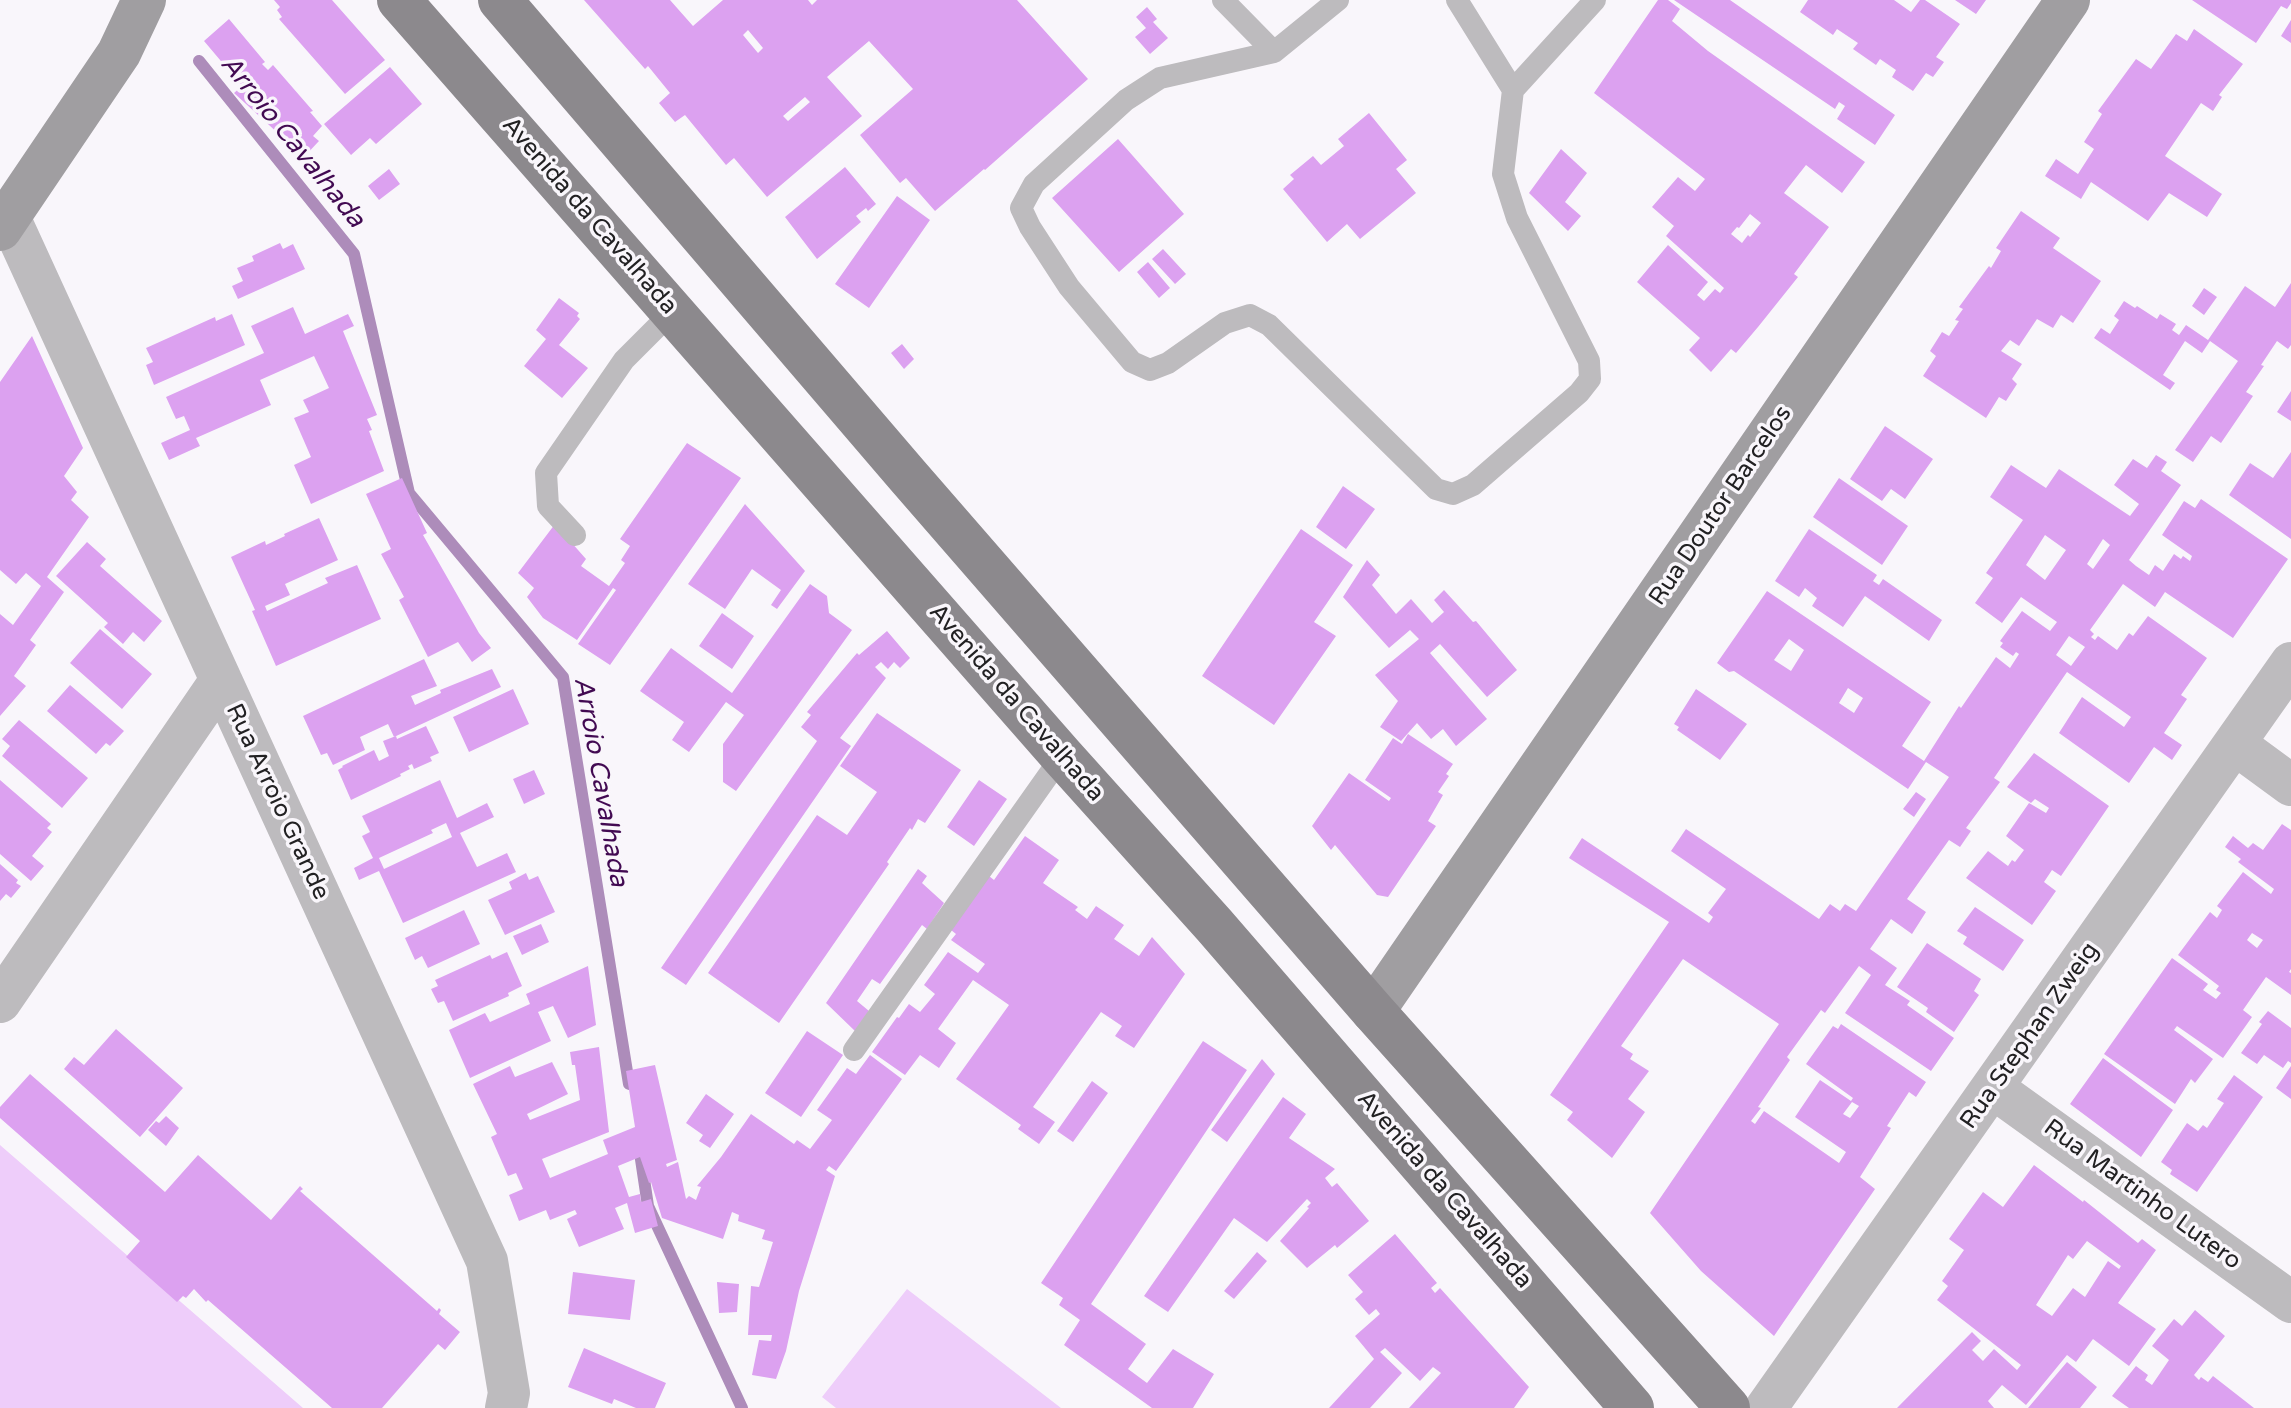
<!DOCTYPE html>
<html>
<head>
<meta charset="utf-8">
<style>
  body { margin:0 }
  canvas { display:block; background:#f9f6fb }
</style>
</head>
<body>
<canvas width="2291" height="1408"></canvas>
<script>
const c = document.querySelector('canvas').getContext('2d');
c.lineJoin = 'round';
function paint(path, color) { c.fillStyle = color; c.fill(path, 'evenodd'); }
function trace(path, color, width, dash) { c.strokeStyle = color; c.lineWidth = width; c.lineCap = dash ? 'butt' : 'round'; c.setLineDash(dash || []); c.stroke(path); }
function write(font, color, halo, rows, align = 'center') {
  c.font = font + ' "Varela Round",sans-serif'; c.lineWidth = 7; c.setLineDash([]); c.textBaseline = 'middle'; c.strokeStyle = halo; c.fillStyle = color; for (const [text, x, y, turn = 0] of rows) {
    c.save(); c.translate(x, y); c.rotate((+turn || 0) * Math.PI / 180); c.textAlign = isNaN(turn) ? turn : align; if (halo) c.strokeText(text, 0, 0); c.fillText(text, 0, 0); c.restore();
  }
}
const green = new Path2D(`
  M0,1145L303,1408H0Z
  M907,1289L1061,1408H836L822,1397Z`);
const stream = new Path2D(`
  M199,61L354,254L409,493L563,677L629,1084
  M639,1146L648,1206L742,1408`);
const building = new Path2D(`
  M274,0H332L385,60L345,94L279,19L282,17L277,10L280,7Z
  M584,0H670L693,26L723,0H808L812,5L817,0H1017L1088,79L985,170L984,169L935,211L906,178L900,183L860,135L913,89L869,41L827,77L862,116L767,197L734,158L726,165L685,115L675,122L659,103L670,93L648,66L645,69ZM748,30L763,48L758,53L743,35ZM805,97L810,102L788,121L783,116Z
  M1658,0H1668L1680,9L1672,21L1708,51L1865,162L1842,193L1806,165L1784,193L1829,227L1794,274L1798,277L1758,327L1736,353L1731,349L1711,372L1689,350L1700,338L1637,282L1668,245L1708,282L1697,295L1704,301L1715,289L1720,293L1724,288L1666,236L1674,226L1652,207L1678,177L1695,191L1705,179L1594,93ZM1750,214L1761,223L1750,237L1748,235L1742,243L1731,234L1737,227L1739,228Z
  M1674,0H1730L1895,115L1875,145L1837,119L1845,106L1839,102L1835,109Z
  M1808,0H1894L1911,12L1920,0H1925L1960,24L1936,57L1944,62L1933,77L1926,73L1913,91L1892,77L1896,70L1880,59L1876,65L1853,49L1858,43L1837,29L1833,35L1800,12Z
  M1955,0H1986L1976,14Z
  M2192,0H2291V3L2287,9L2281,6L2256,43Z
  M1147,7L1157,19L1153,22L1168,38L1150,54L1135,37L1146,28L1136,17Z
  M229,19L265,62L262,64L268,70L273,65L313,111L310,112L322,126L313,136L319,141L304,157L234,93L242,86L204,41Z
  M2291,20V43L2281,36Z
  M2194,29L2243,64L2219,95L2222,97L2213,111L2201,103L2165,156L2222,194L2207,217L2169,193L2148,221L2091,182L2081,199L2045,176L2056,159L2078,174L2094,149L2084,142L2102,114L2098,111L2136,59L2151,69L2176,34L2187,41Z
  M390,67L422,104L376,144L370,138L351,155L324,124Z
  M1369,113L1407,160L1396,169L1416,193L1360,239L1347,224L1327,242L1283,189L1294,179L1290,175L1313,156L1321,165L1344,146L1338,139Z
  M1118,139L1184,214L1119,272L1052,198Z
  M1561,149L1587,173L1565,202L1581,216L1568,231L1529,193Z
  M845,167L876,204L868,211L866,208L856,216L861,222L817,259L785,217Z
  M389,169L400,184L379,200L368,186Z
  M897,196L930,220L869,308L835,284Z
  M2021,211L2060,238L2053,248L2101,281L2073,323L2061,315L2053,328L2037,319L2019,346L2010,340L2001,351L2022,364L2012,379L2017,384L2006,401L1999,397L1986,418L1923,376L1936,356L1930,351L1942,332L1949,336L1959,321L1955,320L1963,309L1959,307L1989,266L1991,268L2001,251L1996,248Z
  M280,243L283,249L293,244L305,269L238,299L232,286L243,281L237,268L254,261L252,256Z
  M1163,249L1186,274L1175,284L1152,259Z
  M1148,262L1170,288L1159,298L1137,272Z
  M2291,283V345L2288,349L2277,341L2261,365L2264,366L2246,392L2253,396L2221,443L2211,436L2193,462L2175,450L2238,361L2210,341L2202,353L2185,341L2163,375L2175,383L2170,390L2094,338L2101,328L2110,334L2119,320L2114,316L2124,301L2135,308L2137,306L2157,319L2160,314L2176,324L2172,330L2179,335L2186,325L2208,340L2245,286L2275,307Z
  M2204,288L2217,297L2204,315L2192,306Z
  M559,298L579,313L577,316L580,319L559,345L588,368L562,398L524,366L546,339L536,330Z
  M293,307L305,334L348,314L354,326L343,331L377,415L367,419L372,430L369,431L384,471L311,504L294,465L311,457L294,418L309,412L303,400L329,388L314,356L260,380L271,405L196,438L200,446L169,460L161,443L190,430L184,416L176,419L166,397L264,353L251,326Z
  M232,314L245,345L154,385L146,365L153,362L146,348L215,317L216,321Z
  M32,336L83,448L64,476L77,492L71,500L89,517L47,577L64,592L30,640L36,645L14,676L26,686L0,716V614L13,625L41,586L26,573L16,584L0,570V382Z
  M902,344L914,359L904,369L891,353Z
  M2291,391V421L2277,412Z
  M1885,426L1933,459L1905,499L1891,489L1882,501L1850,479Z
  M687,443L741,478L610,665L578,644L616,590L613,588L577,640L543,618L527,597L534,588L518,573L555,524L586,559L581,566L609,586L625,563L621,560L630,546L620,539Z
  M2291,452V539L2229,495L2250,463L2273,478Z
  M2156,455L2167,462L2161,471L2181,485L2129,560L2136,566L2149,575L2155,565L2163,571L2174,554L2181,559L2183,556L2190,561L2192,556L2162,535L2184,501L2195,508L2201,499L2288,559L2233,638L2165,592L2155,607L2123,584L2090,630L2094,634L2091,637L2095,640L2098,636L2117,650L2129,633L2133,636L2148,616L2207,658L2181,695L2187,699L2164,733L2182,745L2172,760L2154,747L2129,783L2059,733L2082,697L2124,727L2131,717L2067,672L1994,778L2000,782L1966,828L1971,831L1960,847L1949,840L1907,899L1926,912L1912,934L1891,919L1870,949L1897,968L1885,985L1910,1001L1907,1005L1954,1038L1931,1071L1845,1013L1871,975L1859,966L1825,1013L1821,1010L1787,1057L1790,1060L1758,1107L1761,1108L1751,1121L1755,1124L1764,1111L1839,1163L1846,1152L1795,1117L1820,1080L1851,1101L1853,1098L1806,1064L1833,1026L1838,1029L1841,1024L1926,1082L1916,1097L1909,1092L1887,1126L1891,1128L1860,1177L1875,1189L1774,1336L1701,1271L1650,1213L1779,1024L1683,959L1621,1046L1633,1054L1630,1059L1649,1071L1628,1099L1645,1112L1612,1158L1567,1120L1573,1112L1550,1095L1669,922L1569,858L1582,838L1709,923L1713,917L1708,913L1726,889L1671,851L1686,829L1819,919L1830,904L1840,911L1845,904L1856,911L1949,777L1926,762L1908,789L1734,671L1729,672L1717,663L1767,591L1931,702L1902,746L1924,761L1959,706L1961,708L1996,657L2010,668L2019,654L2016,652L2013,656L2000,647L2003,643L2000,641L2022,611L2050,631L2057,622L2021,597L2002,623L1975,603L1993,578L1986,573L2023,520L1990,497L2011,465L2046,488L2059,469L2130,516L2139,504L2114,485L2133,459L2147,468ZM2045,535L2066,550L2045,580L2026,565ZM2103,539L2110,545L2093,569L2087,564ZM2069,636L2085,647L2071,666L2056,655ZM1789,639L1804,650L1791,671L1774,660ZM1848,688L1863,698L1854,713L1839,703ZM1852,1102L1859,1106L1850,1118L1843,1114Z
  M402,478L427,533L423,535L479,633L491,648L472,662L458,642L428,657L399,600L404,597L381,554L391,549L366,494Z
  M1839,478L1908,526L1882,565L1813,517Z
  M1343,486L1375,509L1346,549L1316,527Z
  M745,504L805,571L777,609L771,605L781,590L752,569L725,609L688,584Z
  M319,518L338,560L285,584L290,595L265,606L267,611L328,583L325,578L357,565L381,619L276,666L252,611L255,610L231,557L265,541L266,545L285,536L284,534Z
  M1301,529L1353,565L1314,622L1336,636L1274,725L1202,676Z
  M1809,529L1877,575L1873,581L1879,585L1883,579L1942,620L1929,641L1865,596L1843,627L1812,606L1817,598L1805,588L1799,597L1775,581Z
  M87,542L106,559L100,566L162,621L144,642L133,632L123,644L104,627L108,623L56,576Z
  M1367,560L1380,575L1372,585L1396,614L1411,599L1432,623L1444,612L1434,600L1444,590L1473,622L1476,621L1517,670L1487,697L1440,644L1430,653L1487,719L1456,746L1443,729L1431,739L1417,723L1401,741L1380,727L1398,701L1375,675L1419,639L1410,630L1389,648L1343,597Z
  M810,584L827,596L829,613L852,630L736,791L723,782V744L744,715L726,702L689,752L672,740L684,722L640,691L671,648L732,693Z
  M722,613L754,636L732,669L699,646Z
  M100,629L152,674L122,709L70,663Z
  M887,631L910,658L900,668L894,662L888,669L881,662L875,667L886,678L840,738L851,746L686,985L661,968L817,741L801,727L811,715L807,712L857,653L859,655Z
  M424,659L437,686L411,696L415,705L441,693L440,690L492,669L501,687L394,737L388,724L360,737L365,750L333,765L327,753L321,755L303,716Z
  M70,685L124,731L110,746L106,743L96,754L47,711Z
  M513,689L529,724L469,752L453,717Z
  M1696,689L1747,724L1720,760L1677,730L1679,727L1674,724Z
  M877,713L961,770L925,823L918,819L912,830L910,828L887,862L889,864L779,1023L708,973L817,815L847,835L877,792L840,766Z
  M19,720L88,778L62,808L2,756L10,746L2,739Z
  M426,726L439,753L430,757L432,761L414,769L412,764L408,766L410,769L400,774L401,776L351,800L338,770L343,767L342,766L374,750L379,761L389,756L383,741L396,736L397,739Z
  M1408,734L1453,764L1446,774L1449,776L1438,792L1443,795L1428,821L1436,826L1388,897L1377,895L1335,845L1331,850L1312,826L1349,773L1389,801L1391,798L1365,780L1393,738L1402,744Z
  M2034,753L2109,806L2061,876L2052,870L2044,882L2056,891L2032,925L1966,878L1988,851L2008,866L2012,860L2015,862L2024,850L2006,836L2029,803L2046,813L2049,808L2035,799L2031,803L2007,787Z
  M534,770L545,794L524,804L513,779Z
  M0,780L51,824L47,828L52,832L32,856L44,866L31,881L0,854Z
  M440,780L457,818L487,803L494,817L460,833L477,867L507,853L516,872L403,923L379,871L359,880L354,868L373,858L362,836L370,832L362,816ZM446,823L452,837L384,869L379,858L433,833L431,830Z
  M979,780L1007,799L974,846L947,827Z
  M1916,792L1926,799L1914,817L1903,809Z
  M2282,824L2291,830V969L2289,972L2291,973V995L2266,977L2243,1010L2252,1017L2223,1058L2177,1026L2174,1030L2213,1059L2195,1083L2191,1079L2175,1104L2104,1054L2172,958L2208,984L2203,990L2216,999L2221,993L2216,990L2219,986L2178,955L2210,912L2217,918L2222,910L2217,906L2243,872L2271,894L2274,889L2238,862L2241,859L2225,847L2233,836L2248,848L2253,843L2263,850ZM2252,933L2263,940L2257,948L2247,940Z
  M1025,836L1059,860L1043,883L1078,907L1075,910L1087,919L1096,906L1124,925L1114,939L1139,956L1152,937L1185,974L1134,1048L1115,1036L1122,1026L1101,1012L1033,1107L1055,1122L1039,1144L1018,1129L1021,1125L956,1079L1009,1005L973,980L938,1029L956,1043L939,1068L920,1055L905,1075L872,1052L897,1017L899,1018L909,1004L920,1012L935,994L924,985L948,952L978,973L985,964L951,940L956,934L951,930L989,876L994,880Z
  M0,864L18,880L16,883L21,886L11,898L6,894L0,901Z
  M918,869L927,876L922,883L944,903L927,929L922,925L880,984L872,979L857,1001L869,1011L855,1031L826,1003Z
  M526,873L529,880L538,876L555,912L505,935L488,900L512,889L509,882Z
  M1975,907L2024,940L2003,971L1963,944L1967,937L1957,931Z
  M464,910L480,944L428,968L422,956L415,960L405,938Z
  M541,924L549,942L522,955L513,936Z
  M1927,943L1981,979L1974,991L1979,995L1954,1032L1926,1012L1928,1008L1897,987Z
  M507,952L522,986L508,993L509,996L453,1021L444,1001L438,1003L431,989L438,986L435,980L490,955L492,959Z
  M588,966L596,1025L568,1038L553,1006L538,1012L551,1041L470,1078L449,1030L485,1013L490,1022L530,1004L526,994Z
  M2268,1011L2291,1028V1063L2288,1061L2283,1068L2264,1055L2257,1064L2241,1053L2262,1024L2259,1022Z
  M116,1029L183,1088L140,1137L64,1069L74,1057L84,1065Z
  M807,1031L843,1055L801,1117L765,1093Z
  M1203,1041L1247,1070L1091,1304L1146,1344L1128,1369L1147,1383L1173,1349L1214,1374L1193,1408H1152L1064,1345L1080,1320L1059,1305L1063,1298L1041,1283Z
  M599,1047L609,1132L542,1159L550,1178L608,1154L603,1140L635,1127L626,1071L655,1065L677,1160L666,1164L667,1167L678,1162L686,1199L689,1196L696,1200L701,1187L697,1186L721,1157L751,1114L794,1144L797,1140L810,1149L832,1120L817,1110L847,1068L856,1074L870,1055L902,1079L836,1171L829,1166L826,1170L835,1176L799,1291L786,1351L776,1379L752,1375L759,1340L771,1341L772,1335H748L751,1286L759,1287L773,1242L762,1239L765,1230L738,1221L739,1215L732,1212L723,1239L662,1218L651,1182L649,1183L640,1157L618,1166L629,1197L640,1194L641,1202L651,1199L658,1226L635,1233L627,1203L615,1208L624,1229L579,1247L567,1219L577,1214L575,1210L550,1220L546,1210L519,1221L509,1195L523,1189L516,1173L508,1176L491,1137L497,1134L473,1084L510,1066L515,1077L552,1062L568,1094L527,1114L530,1120L580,1100L575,1065H572L570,1052Z
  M2103,1058L2173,1110L2141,1157L2070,1104Z
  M1262,1059L1275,1074L1227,1142L1211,1130Z
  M2291,1066V1099L2276,1088Z
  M30,1074L165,1192L198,1155L271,1220L300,1186L303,1189L300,1191L437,1311L439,1308L441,1310L439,1314L460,1332L445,1350L438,1344L382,1408H332L208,1300L206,1302L194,1289L186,1298L183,1296L177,1302L126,1257L140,1241L0,1118V1107Z
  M2234,1075L2263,1097L2197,1192L2170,1174L2172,1170L2161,1162L2187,1123L2198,1131L2203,1125L2207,1128L2224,1103L2217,1099Z
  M1092,1081L1108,1093L1073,1142L1057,1131Z
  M706,1094L734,1114L710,1148L699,1141L703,1135L686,1123Z
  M1283,1097L1306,1114L1289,1138L1335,1169L1325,1178L1332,1187L1337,1183L1369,1221L1337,1248L1335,1245L1307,1268L1280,1241L1309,1208L1307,1207L1311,1203L1307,1199L1267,1242L1234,1218L1168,1312L1144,1296Z
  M166,1116L179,1128L166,1146L148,1130L156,1121L159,1123Z
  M2034,1165L2083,1202L2084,1200L2138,1243L2142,1239L2156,1250L2118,1303L2156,1329L2129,1366L2093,1339L2076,1362L2067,1355L2026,1405L2002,1385L1988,1401L1994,1408H1897L1972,1332L1981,1341L1972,1350L1983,1361L1994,1349L2017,1370L2021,1365L1937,1300L1948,1286L1942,1281L1964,1250L1949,1239L1983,1192L2003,1207ZM2087,1241L2121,1266L2119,1269L2108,1261L2085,1297L2073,1288L2052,1316L2036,1305L2068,1255L2073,1259Z
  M1395,1234L1437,1283L1431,1288L1435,1293L1440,1288L1529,1387L1514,1408H1409L1441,1373L1433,1367L1420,1381L1385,1348L1380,1352L1402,1373L1370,1408H1329L1374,1359L1355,1336L1380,1314L1376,1309L1369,1315L1355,1299L1363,1292L1348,1275Z
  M1257,1252L1267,1261L1234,1299L1224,1291Z
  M573,1272L635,1280L630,1320L568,1314Z
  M717,1282L739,1284L737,1312L719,1313Z
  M2195,1310L2225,1336L2194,1375L2199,1380L2201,1377L2208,1382L2213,1376L2254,1408H2129L2112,1396L2136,1366L2148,1375L2145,1380L2152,1385L2169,1360L2152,1346L2174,1319L2182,1326Z
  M584,1348L666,1383L655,1408H636L614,1399L612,1404L568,1387Z
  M2067,1362L2097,1387L2080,1408H2028Z`);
const lane = new Path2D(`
  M1223,0L1274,52
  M1338,0L1274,52L1160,78L1126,100L1034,184L1021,208L1030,227L1069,287L1132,362L1150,370L1168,363L1225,323L1250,315L1269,325L1436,489L1453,494L1473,485L1579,393L1590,379L1589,361L1517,218L1503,174L1513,90L1595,0
  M1457,0L1513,90
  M575,535L548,506L546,473L624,360L673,311
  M854,1050L1062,756`);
const street = new Path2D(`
  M0,211L9,217L487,1261L509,1393L506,1408
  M2235,744L2291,785
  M0,1002L221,680
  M1993,1088L2291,1302
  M1766,1408L2291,663`);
const secondary = new Path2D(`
  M0,229L119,53L144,0
  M1373,1011L2068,0`);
const primary = new Path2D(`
  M399,0L1062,756L1214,925L1632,1408
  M500,0L907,475L1373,1011L1728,1408`);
const streetNames = [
  ["Avenida da Cavalhada",589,216,49],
  ["Rua Doutor Barcelos",1721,506,-56],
  ["Avenida da Cavalhada",1016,703,49],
  ["Rua Arroio Grande",277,802,65],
  ["Rua Stephan Zweig",2030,1036,-55],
  ["Avenida da Cavalhada",1444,1190,49],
  ["Rua Martinho Lutero",2142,1195,36]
];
const waterNames = [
  ["Arroio Cavalhada",292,142,51],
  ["Arroio Cavalhada",600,782,80]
];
paint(green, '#eecdfa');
trace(stream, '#ad8cba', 12);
paint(building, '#dca1f0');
trace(lane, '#bdbbbe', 22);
trace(street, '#bdbbbe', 42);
trace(secondary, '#a09ea1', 44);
trace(primary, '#8c898d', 44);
write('24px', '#222123', '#f9f6fb', streetNames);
write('italic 26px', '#420a52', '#f9f6fb', waterNames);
</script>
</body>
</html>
